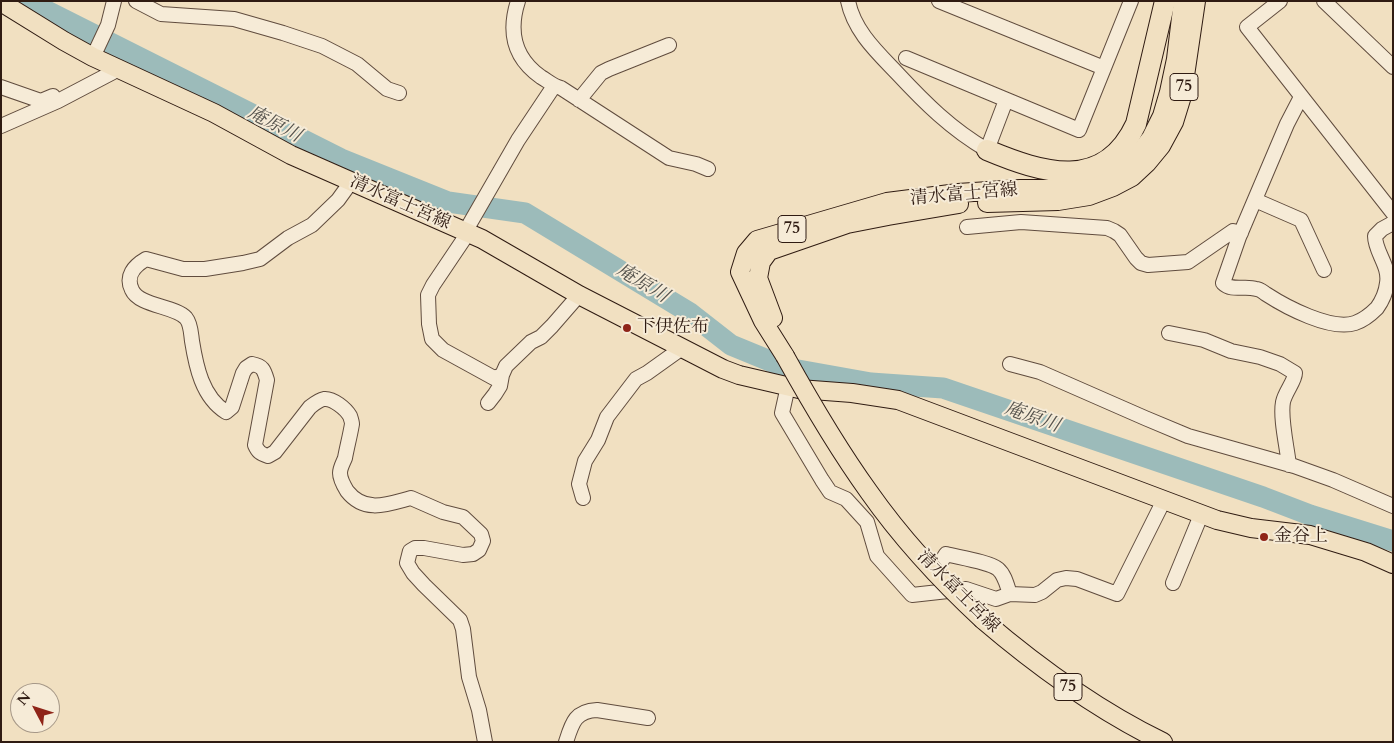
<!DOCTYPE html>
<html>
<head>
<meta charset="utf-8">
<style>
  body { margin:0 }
  #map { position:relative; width:1394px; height:743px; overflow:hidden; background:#f1e0c1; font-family:Cardo,serif }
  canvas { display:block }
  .frame { position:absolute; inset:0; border:2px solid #2f1b12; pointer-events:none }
  .north { position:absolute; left:10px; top:683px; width:50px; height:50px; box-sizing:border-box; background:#f6ebd7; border:1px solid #a69888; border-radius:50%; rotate:310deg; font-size:14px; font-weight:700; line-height:20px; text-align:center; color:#2f1b12 }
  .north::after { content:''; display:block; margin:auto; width:18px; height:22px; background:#8f2418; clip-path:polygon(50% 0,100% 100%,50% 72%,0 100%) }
</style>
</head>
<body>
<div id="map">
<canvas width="1394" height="743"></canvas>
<div class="frame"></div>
<div class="north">N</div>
</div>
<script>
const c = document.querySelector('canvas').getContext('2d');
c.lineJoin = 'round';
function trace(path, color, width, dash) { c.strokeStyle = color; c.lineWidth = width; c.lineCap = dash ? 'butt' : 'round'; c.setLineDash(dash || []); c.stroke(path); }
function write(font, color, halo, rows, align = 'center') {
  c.font = font + ' Cardo,"Noto Serif JP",serif'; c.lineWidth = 4; c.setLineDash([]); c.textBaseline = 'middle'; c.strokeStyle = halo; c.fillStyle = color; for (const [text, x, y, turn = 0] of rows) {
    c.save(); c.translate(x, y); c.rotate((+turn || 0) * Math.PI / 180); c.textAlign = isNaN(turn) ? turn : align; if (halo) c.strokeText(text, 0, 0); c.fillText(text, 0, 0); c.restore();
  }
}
const river = new Path2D(`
  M27,1L341,159L448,202L525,213L690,313L731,345L787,368L871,383L943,388L1263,497L1310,515L1393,541`);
const minor = new Path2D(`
  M136,1L161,14L234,19L283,33L322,46L357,64L387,89L399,93
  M518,1C508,32 514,58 541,77C548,81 553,86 561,88L669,158L696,164L708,169
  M848,1C854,31 877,52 897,73C925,103 951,129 987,150L1006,100
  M939,1L1104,68
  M1280,1L1247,27L1393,213
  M1324,1L1393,67
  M93,57L108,25L114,1
  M906,58L1079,130L1131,1
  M1,87L41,101L53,96
  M1301,97L1287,124L1239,237L1223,283C1232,292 1245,285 1256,289C1260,289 1263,292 1266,294C1286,307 1331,331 1355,323C1364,320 1371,314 1377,308C1382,301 1386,292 1387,283C1390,266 1375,252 1375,236L1382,229L1393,223
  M579,100L601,73L609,69L669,45
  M1,126L58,101L119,69
  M351,182L338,200L312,225L288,238L260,259L243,263L205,269H183L146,259C134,266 125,276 132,290C139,306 175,306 186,318C191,324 191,334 192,341C196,366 202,397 226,412L232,407L243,373L246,368L252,364C263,366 264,370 267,380L255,445C258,452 261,454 268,456L275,452L310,407C314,404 319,400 324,399C333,398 346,409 350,416C351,419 352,422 352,424C350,436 347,447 345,458C343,463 340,468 340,473C340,479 344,486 347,491C365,514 388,504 411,498L443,512L463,517L481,534L483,541L479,550L473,554L463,555L424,548H415L410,551L407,563L413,573L424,585L460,620L463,629L469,677L479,710L485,742
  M1255,200L1301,220L1324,270
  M967,227L1021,222L1107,228L1114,231L1120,235L1136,258L1141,263L1148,265L1188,262L1233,231L1241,233
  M465,232L518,140L554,86
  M468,233L433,285L428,295L429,324L432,339L443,350L494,378L502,375
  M1169,333L1204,340L1231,351L1260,357L1280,364L1295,373C1295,381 1285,392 1283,402C1280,418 1287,447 1289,465
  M1010,364L1040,372L1145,418L1188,436L1294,466L1333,480L1393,506
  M788,386L782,413L822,480L830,492L846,499L867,522L877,556L912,595L966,589L996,599L1010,594L1035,595L1042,592L1057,580L1066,578L1077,579L1117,594L1164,500
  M488,403L495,394L500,386L502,375L506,366L531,342L541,337L552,326L579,295
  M583,498L579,484L585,461L598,440L607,417L636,379L647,373L682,348
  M941,562L946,554C957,557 990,562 998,569C1005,575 1007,586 1010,594
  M1173,583L1201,515
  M566,742C572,723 575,711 597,710L648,718`);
const major = new Path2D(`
  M1,2L64,41L93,57L214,113L291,155L482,239L579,295L723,369L739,375L799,389L852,393L898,400L1217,520L1251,528L1310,535L1366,552L1393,564
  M987,203L1058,201L1089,196L1113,187L1132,177L1147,163L1161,146L1174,122L1182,96L1196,1
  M773,318L758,278L761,262L769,251L847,224L888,216L959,204
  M785,356L763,321L740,272L746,253L757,240L887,202L958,193L1020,189H1056L1087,183L1106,176L1123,167L1137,156L1151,138L1162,116L1169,92L1176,59L1183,1
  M983,620C1038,667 1097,710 1163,742`);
const highway = new Path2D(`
  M987,150C1042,173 1104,193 1136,124L1165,1`);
const majorBridge = new Path2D(`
  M785,356C811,403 838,449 869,492C902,539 941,581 983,620`);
const markers = [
  [627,328,5,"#8f2418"],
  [1264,537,5,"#8f2418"]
];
const shields = [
  [1184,87,28],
  [792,229,28],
  [1068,687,28]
];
const shieldNames = [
  ["75",1184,87],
  ["75",792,229],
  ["75",1068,687]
];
const streetNames = [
  ["清水富士宮線",964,195,-5],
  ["清水富士宮線",400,203,24],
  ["清水富士宮線",958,592,45]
];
const poiNames = [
  ["下伊佐布",637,328],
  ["金谷上",1274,537]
];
const waterNames = [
  ["庵原川",274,125,27],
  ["庵原川",642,284,31],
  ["庵原川",1032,418,19]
];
trace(river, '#9cbbba', 21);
trace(minor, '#604c3e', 16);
trace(major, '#2f1b12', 20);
trace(highway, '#2f1b12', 22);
trace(minor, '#f6ebd7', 14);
trace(major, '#f1e0c1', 18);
trace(highway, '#f1e0c1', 20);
trace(majorBridge, '#2f1b12', 20, []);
trace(majorBridge, '#f1e0c1', 18);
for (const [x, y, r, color] of markers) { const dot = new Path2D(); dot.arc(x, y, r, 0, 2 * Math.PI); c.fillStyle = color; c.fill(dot); trace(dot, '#f6ebd7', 2); }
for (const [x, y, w] of shields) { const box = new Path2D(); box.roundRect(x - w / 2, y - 13.5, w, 27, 4); c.fillStyle = '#f6ebd7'; c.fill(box); trace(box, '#2f1b12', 1); }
write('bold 16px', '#2f1b12', null, shieldNames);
write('18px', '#2f1b12', '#f6ebd7', streetNames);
write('18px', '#2f1b12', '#f6ebd7', poiNames, 'left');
write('italic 19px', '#55534d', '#f6ebd7', waterNames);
</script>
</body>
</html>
